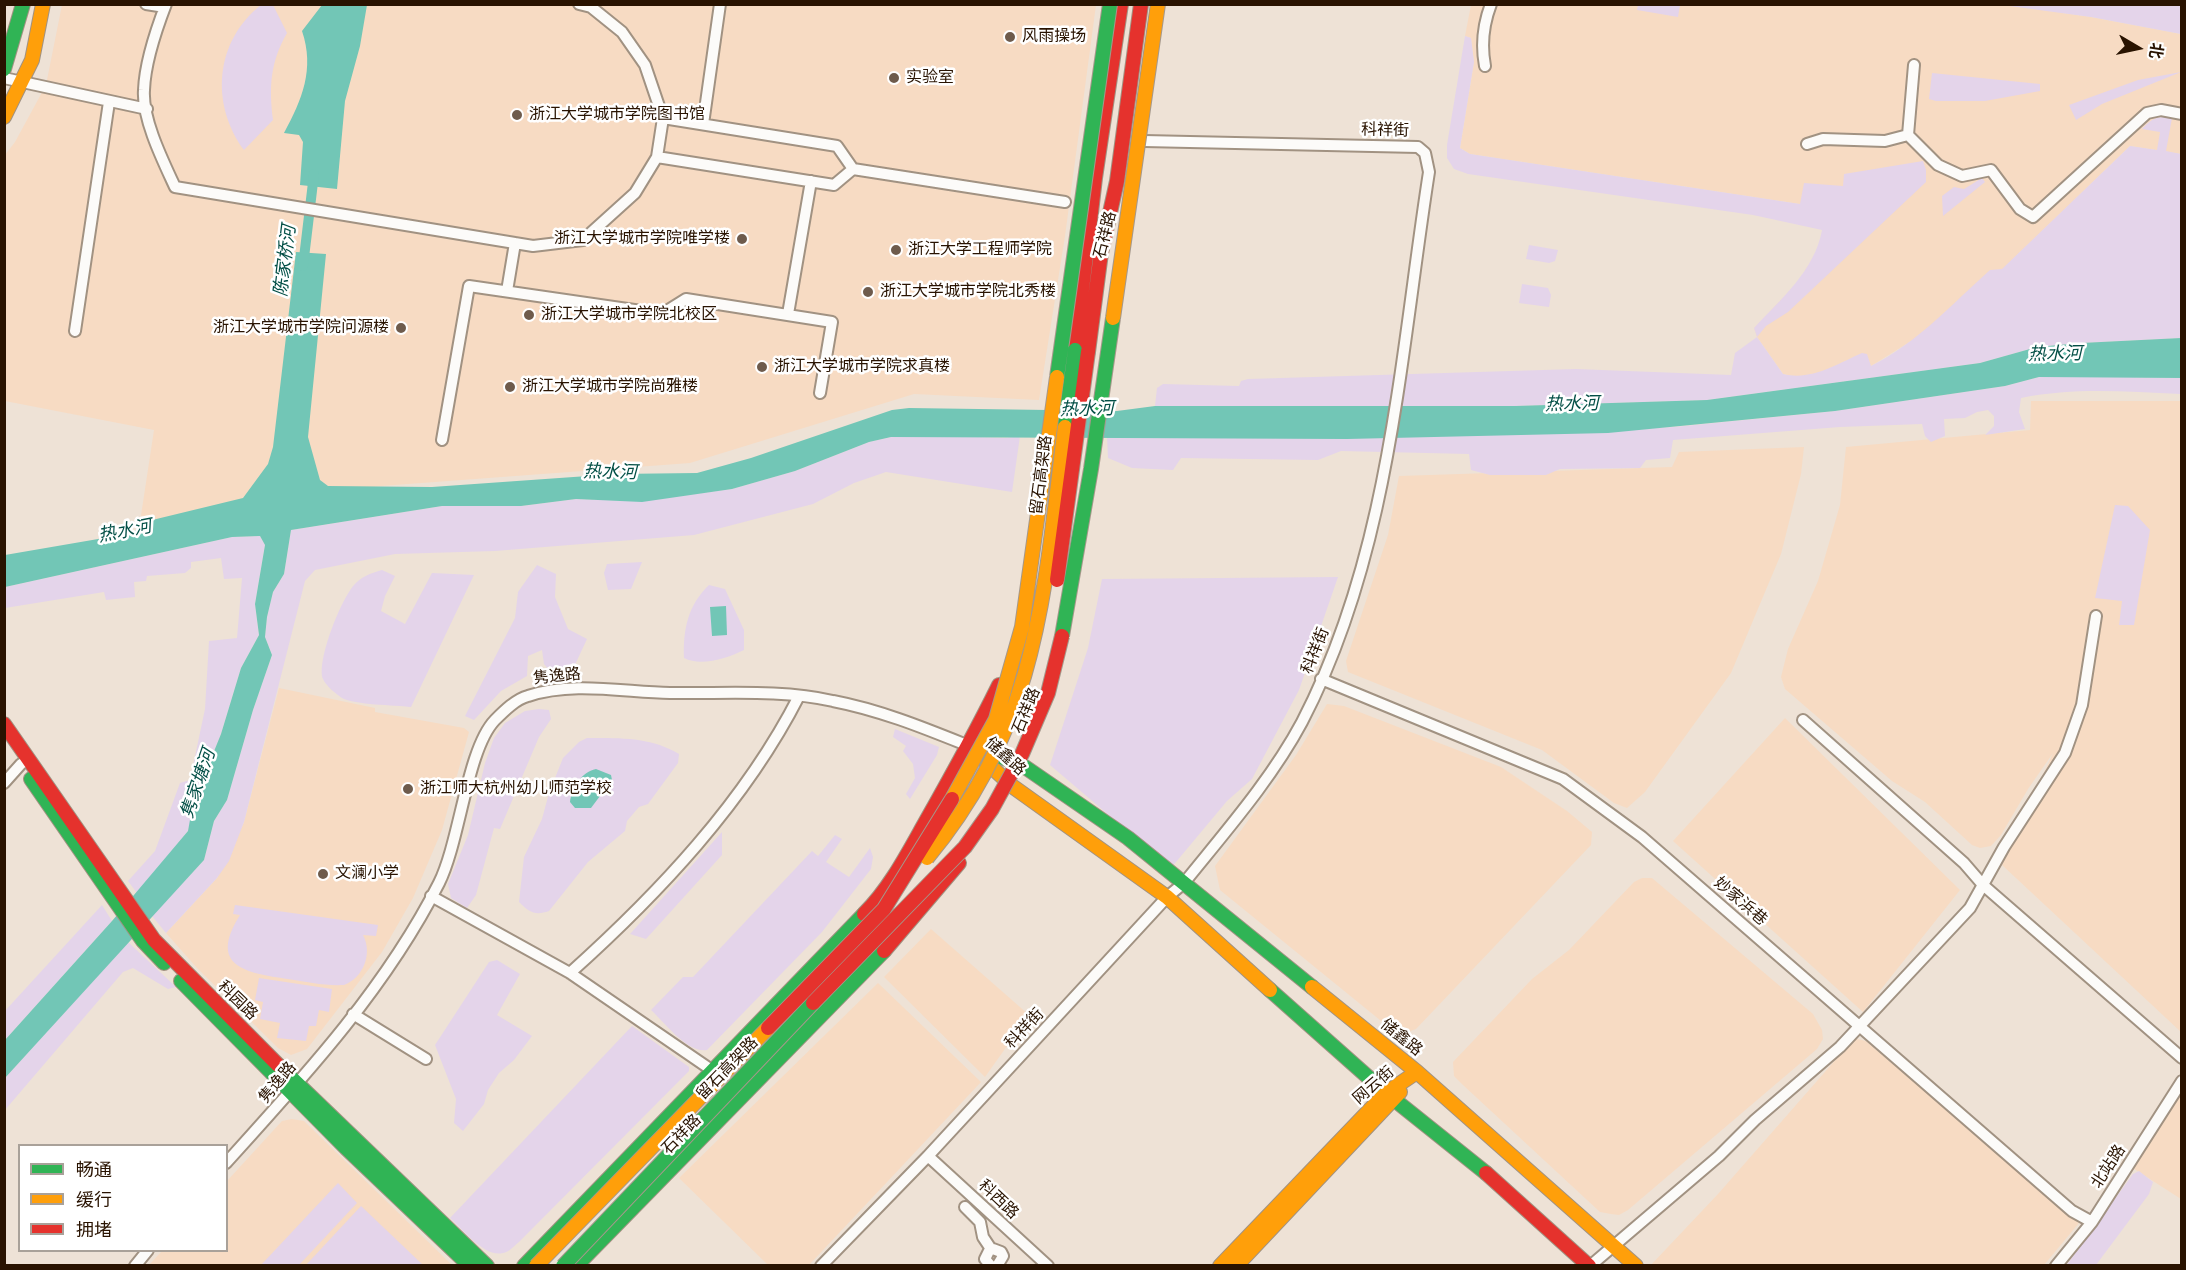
<!DOCTYPE html>
<html>
<head>
<meta charset="utf-8">
<style>
  body { margin:0 }
  #map { position:relative; width:2186px; height:1270px; overflow:hidden; background:#eee2d6; font-family:Poppins,"Noto Sans SC",sans-serif }
  canvas { display:block }
  .frame { position:absolute; inset:0; border:6px solid #291301; pointer-events:none }
  .legend { position:absolute; left:18px; top:1144px; width:210px; height:108px; box-sizing:border-box; background:#fff; border:2px solid #a9a199; margin:0; padding:8px 10px; list-style:none; font-size:18px; color:#291301 }
  .legend li { display:flex; align-items:center; gap:12px; height:30px }
  .legend b { width:30px; border:2px solid #a9a199 }
  .north { position:absolute; left:2108px; top:18px; width:60px; height:60px; -webkit-text-stroke:4px #fff; paint-order:stroke; rotate:99deg; font-size:16px; font-weight:700; line-height:24px; text-align:center; color:#291301 }
  .north::after { content:''; display:block; margin:auto; width:21px; height:27px; background:#291301; clip-path:polygon(50% 0,100% 100%,50% 72%,0 100%) }
</style>
</head>
<body>
<div id="map">
<canvas width="2186" height="1270"></canvas>
<div class="frame"></div>
<ul class="legend">
<li><b style="height:8px;background:#30b455"></b>畅通</li>
<li><b style="height:8px;background:#ff9f0a"></b>缓行</li>
<li><b style="height:8px;background:#e5322d"></b>拥堵</li>
</ul>
<div class="north">北</div>
</div>
<script>
const c = document.querySelector('canvas').getContext('2d');
c.lineJoin = 'round';
function paint(path, color) { c.fillStyle = color; c.fill(path, 'evenodd'); }
function trace(path, color, width, dash) { c.strokeStyle = color; c.lineWidth = width; c.lineCap = dash ? 'butt' : 'round'; c.setLineDash(dash || []); c.stroke(path); }
function write(font, color, halo, rows, align = 'center') {
  c.font = font + ' Poppins,"Noto Sans SC",sans-serif'; c.lineWidth = 5; c.setLineDash([]); c.textBaseline = 'middle'; c.strokeStyle = halo; c.fillStyle = color; for (const [text, x, y, turn = 0] of rows) {
    c.save(); c.translate(x, y); c.rotate((+turn || 0) * Math.PI / 180); c.textAlign = isNaN(turn) ? turn : align; if (halo) c.strokeText(text, 0, 0); c.fillText(text, 0, 0); c.restore();
  }
}
const built = new Path2D(`
  M2002,4L2091,17L2181,34V154L2130,146L2002,270L1916,338L1871,366L1796,377L1783,374L1757,337L1754,328L1797,283L1819,248L1823,230L1800,204L1470,154L1460,148L1474,62L1471,38L1465,36L1471,5Z
  M62,5H1096L1065,236L1039,400L914,394L690,463L381,486L140,522L154,430L5,401V155L15,142L46,85Z
  M2031,401H2181V1032L2002,865L2053,753L2028,789L2001,835L1991,846L1980,848L1972,845L1925,802L1892,781L1785,689L1781,677L1788,649L1818,581L1840,505L1846,447L2030,430Z
  M1804,447L1801,474L1781,554L1731,673L1645,792L1627,808L1614,803L1542,750L1348,672L1346,661L1388,535L1399,476L1672,467L1679,452Z
  M279,688L375,708V712L464,728L469,732L442,830L413,898L382,952L307,1049L291,1055L278,1048L197,968L166,933L217,878L244,822Z
  M1327,704L1344,706L1501,767L1567,811L1592,832L1591,845L1416,1029L1408,1032L1391,1029L1220,890L1215,866L1296,755Z
  M1785,718L1960,890L1863,1012L1673,841Z
  M1642,878H1652L1813,1014L1822,1030L1823,1039L1817,1049L1628,1210L1619,1215L1611,1214L1600,1212L1463,1085L1454,1076L1453,1062L1532,979L1569,950L1634,882Z
  M931,929L1029,1015L985,1077L884,977Z
  M878,983L981,1082L809,1265H768L679,1178Z
  M1857,1039L1866,1041L2079,1223L2044,1265L1650,1266L1718,1194L1852,1041Z
  M2181,1086V1199L2128,1165Z
  M292,1119L304,1121L452,1265L148,1266L162,1251L226,1250L227,1181L282,1121Z`);
const green = new Path2D(`
  M261,5H273L287,33C270,63 269,87 273,120L244,150C210,104 215,41 261,5Z
  M1638,5H1680L1678,17L1637,10Z
  M2002,5H2181V34L2091,17Z
  M1465,36L1471,38L1474,62L1460,148L1470,154L1800,204L1804,183L1843,186L1844,174L1923,161L1926,170V182L1788,312L1766,326L1757,337L1783,374C1811,381 1837,364 1862,353L1867,354L1871,366C1917,343 1952,304 1990,270L2002,269L2130,146L2157,150L2160,132L2142,129C2151,119 2158,115 2172,118L2166,151L2181,154V338L2081,343L2037,347L1980,363L1707,400L1515,406H1155L1157,388L1163,384L1239,386L1241,381L1248,379L1576,369L1731,375L1735,353L1757,337L1754,328C1781,299 1815,270 1822,230L1753,215L1468,174L1454,169L1447,158V145Z
  M2181,72L2102,104L2076,120L2069,105L2138,80Z
  M1932,73L2040,84V91L1985,101H1936L1929,99Z
  M1982,178L1985,182L1943,216L1942,196L1954,187L1964,189Z
  M1529,245L1558,250L1555,261L1549,263L1526,259Z
  M1522,284L1548,288L1551,295L1549,307L1519,303Z
  M2081,376L2181,378V394C2125,392 2077,387 2021,398L2019,412L2025,429L1985,435L1994,426V416L1988,410L1977,412L1965,418L1944,419L1945,436L1931,442L1925,436L1922,424L1840,427L1673,440L1670,458L1646,460L1640,468L1560,469L1546,475H1490L1471,470L1469,454L1341,451L1318,460L1181,458L1173,470L1132,468L1108,458L1107,437L1357,438L1674,427L1835,411L2005,386L2039,377Z
  M925,435L1005,438L1020,436L1012,492L886,472L854,483L813,504L694,535L495,551L395,554L315,570L305,581L244,822L229,861L217,878L166,933L152,916L204,860L214,821L227,800L253,710L272,655L265,637L267,617L273,592L284,574L291,530L442,506H521L576,499L642,501L732,489L795,471L869,442L891,437Z
  M2115,505L2128,506L2150,530L2134,625H2119L2122,601L2095,598Z
  M260,536L265,545L255,604L259,635L241,668L221,734L204,776L188,831L137,893L128,881L155,851L180,783L190,780L205,709L209,641L237,638L242,578L224,579L221,558L191,562V568L185,573L147,576L146,581L134,582L135,597L106,600L104,592L5,608V587L232,537Z
  M642,562L631,589L608,590L604,573L607,564Z
  M537,565L556,574L555,597L568,629L587,639L573,669L560,672L549,670L544,664L542,650L528,656L527,676L501,691L474,720L465,716L515,618L518,592Z
  M382,570L395,576L385,596L381,611L405,624L432,573L474,575L411,707C394,705 355,705 342,698C336,694 326,686 323,679C316,661 343,593 357,582C365,575 372,573 382,570Z
  M1338,577L1299,690L1252,779L1227,801L1171,868L1050,765L1088,648L1102,579Z
  M709,585L725,589L744,630V650C728,658 701,667 684,658C683,629 688,605 709,585Z
  M539,709L549,710L551,719L539,737L500,829L494,828L476,895L467,908L451,898L448,884L468,835L485,763L494,738L505,723L525,711Z
  M895,729L939,747L937,755L910,799L906,794L915,778L913,764L903,751L906,746L893,737Z
  M587,738C620,738 651,737 679,754L678,763L648,804L639,807L627,821L625,831L588,862L549,911C535,916 529,912 519,902L524,857L542,819L549,793L563,758L579,742Z
  M722,832V855L646,939L630,934Z
  M835,835L842,839L826,862L849,877L870,848L873,857L871,869L822,932L707,1050C688,1054 664,1022 651,1010L683,977H693L812,851L818,856Z
  M102,905L112,921L5,1040L4,1012Z
  M235,905L378,925L376,936L363,935C373,954 363,978 344,985C325,986 306,982 288,979C247,973 207,967 240,915L233,914Z
  M128,942L176,987L168,989L133,968L123,972L5,1110V1078Z
  M497,960L520,974L497,1015L532,1036L514,1060L499,1073L488,1090L484,1104L463,1131L454,1123L456,1099L435,1045L489,962Z
  M259,978L332,989L329,1012L319,1010L316,1026H309L306,1041L277,1038L280,1023L260,1019L263,1002L255,1000Z
  M632,1026L689,1067V1071L519,1242C514,1246 509,1252 503,1253C485,1258 462,1229 450,1218Z
  M2139,1171L2153,1182L2149,1194L2096,1265L2066,1266L2133,1174Z
  M338,1183L357,1203L299,1265H261Z
  M361,1206L423,1265H306Z`);
const water = new Path2D(`
  M322,5H367L360,46L345,101L337,189L300,185L303,142L299,135L284,133C302,100 315,69 302,31Z
  M296,252L326,254L308,437L320,480L328,486L432,487L616,474L697,473L751,458L892,410L909,408L1117,411L1155,406H1515L1707,400L1980,363L2037,347L2081,343L2181,338V378L2039,377L2005,386L1835,411L1608,433L1347,439L891,437L869,442L795,471L732,489L642,502L576,499L521,506H442L291,530L284,574L273,592L267,617L265,637L272,655L253,710L227,800L214,821L204,860L5,1078V1040L112,921L188,831L193,803L221,734L241,668L259,635L255,604L265,545L260,536L232,537L5,587V555L133,533L144,522L243,498L268,464L273,447Z
  M726,606L727,635L712,636L710,607Z
  M596,769L611,775L612,780L591,808H575L570,802C572,788 581,772 596,769Z`);
const canal = new Path2D(`
  M303,266L314,174`);
const street = new Path2D(`
  M146,4L165,7
  M166,4C156,30 145,62 144,90C142,119 163,161 175,187L533,246L583,240L635,193L657,157L663,118L645,65L622,32L591,7L579,4
  M1485,66C1481,45 1483,25 1491,4
  M4,78L147,109
  M663,118L837,146L853,169L1065,202
  M703,124L720,4
  M1908,135L1938,165L1962,176L1991,170L2020,209L2033,217L2147,113L2161,110L2182,114
  M1807,144L1823,139L1885,141L1908,135L1914,65
  M657,157L834,185L853,169
  M507,291L515,243
  M788,314L811,181
  M75,331L109,102
  M442,440L469,286L662,314L686,299L832,322L820,393
  M1321,679L1563,779L1642,837L2072,1211L2092,1222
  M1803,720L1964,863L1983,885L2182,1058
  M4,783L21,764L28,760
  M431,896L570,973L713,1071
  M570,973C658,894 745,802 799,696
  M353,1014L426,1059
  M928,1156L1048,1266
  M226,1163C304,1077 386,988 439,883C460,841 467,749 495,720C504,711 516,699 528,696C572,681 624,692 670,693C723,694 781,689 833,701C880,710 924,728 969,746
  M965,1207L980,1222L983,1237L991,1249
  M135,1266L148,1250
  M821,1266L928,1156L1167,897L1184,883C1225,832 1271,780 1302,722C1390,553 1400,357 1429,172L1425,153L1418,147L1144,141
  M991,1266L985,1259L989,1251L993,1249L1001,1252L1003,1256L997,1266
  M1590,1266L1719,1156L1755,1120L1840,1047L1970,908L2004,847L2065,753L2082,705L2096,616
  M2056,1266L2092,1222L2182,1081`);
const fast = new Path2D(`
  M4,69L23,4
  M988,752L1022,765L1128,838L1312,987
  M31,779L143,941L164,963
  M181,981L346,1148L470,1266
  M1270,990L1386,1093L1486,1173
  M278,1065L487,1266
  M524,1266L864,914
  M576,1266L884,951`);
const slow = new Path2D(`
  M4,117L32,60L43,4
  M983,759L1012,786L1167,897L1270,990
  M1312,987L1417,1072L1636,1266
  M1220,1266L1386,1093L1417,1072
  M1236,1266L1400,1092`);
const jam = new Path2D(`
  M1075,350L1095,178L1121,4
  M1088,352L1101,253L1117,181L1141,4
  M4,724L154,940L278,1065
  M864,914C890,888 907,855 925,823C951,777 976,732 999,685
  M884,951L959,863
  M1486,1173L1589,1266`);
const fastBridge = new Path2D(`
  M1057,377L1110,4
  M1065,427L1075,350
  M1062,636L1091,469L1113,318
  M563,1266L813,1003`);
const slowBridge = new Path2D(`
  M1113,318L1158,4
  M952,799L996,719L1022,627L1057,377
  M927,858C1039,724 1044,592 1065,427
  M536,1266L768,1028`);
const jamBridge = new Path2D(`
  M1057,580L1088,352
  M813,1003L965,847L992,809L1022,754L1048,693L1062,636
  M768,1028L884,909L952,799`);
const markers = [
  [1010,37,6,"#6e5b4c"],
  [894,78,6,"#6e5b4c"],
  [517,115,6,"#6e5b4c"],
  [742,239,6,"#6e5b4c"],
  [896,250,6,"#6e5b4c"],
  [868,292,6,"#6e5b4c"],
  [529,315,6,"#6e5b4c"],
  [401,328,6,"#6e5b4c"],
  [762,367,6,"#6e5b4c"],
  [510,387,6,"#6e5b4c"],
  [408,789,6,"#6e5b4c"],
  [323,874,6,"#6e5b4c"]
];
const poiNames = [
  ["风雨操场",1022,37],
  ["实验室",906,78],
  ["浙江大学城市学院图书馆",529,115],
  ["浙江大学城市学院唯学楼",730,239,"right"],
  ["浙江大学工程师学院",908,250],
  ["浙江大学城市学院北秀楼",880,292],
  ["浙江大学城市学院北校区",541,315],
  ["浙江大学城市学院问源楼",389,328,"right"],
  ["浙江大学城市学院求真楼",774,367],
  ["浙江大学城市学院尚雅楼",522,387],
  ["浙江师大杭州幼儿师范学校",420,789],
  ["文澜小学",335,874]
];
const streetNames = [
  ["科祥街",1385,131,1],
  ["石祥路",1106,235,-76],
  ["留石高架路",1042,475,-83],
  ["科祥街",1316,651,-68],
  ["隽逸路",557,677,-6],
  ["石祥路",1027,711,-68],
  ["储鑫路",1005,757,42],
  ["妙家浜巷",1740,902,41],
  ["科园路",237,1001,44],
  ["科祥街",1025,1029,-47],
  ["储鑫路",1401,1038,39],
  ["留石高架路",728,1069,-46],
  ["隽逸路",278,1083,-50],
  ["网云街",1374,1086,-41],
  ["石祥路",682,1135,-46],
  ["北站路",2109,1167,-57],
  ["科西路",998,1200,43]
];
const waterNames = [
  ["陈家桥河",286,261,-83],
  ["热水河",2055,355,-1],
  ["热水河",1572,405,-1],
  ["热水河",1087,410,-1],
  ["热水河",610,473,1],
  ["热水河",125,532,-11],
  ["隽家塘河",199,784,-71]
];
paint(built, '#f7dbc3');
paint(green, '#e4d4ea');
paint(water, '#72c6b6');
trace(canal, '#72c6b6', 10);
trace(street, '#a19282', 14);
trace(fast, '#a19282', 16);
trace(slow, '#a19282', 16);
trace(jam, '#a19282', 16);
trace(street, '#fcfbf9', 10);
trace(fast, '#30b455', 14);
trace(slow, '#ff9f0a', 14);
trace(jam, '#e5322d', 14);
trace(fastBridge, '#a5988b', 16, []);
trace(slowBridge, '#a5988b', 16, []);
trace(jamBridge, '#a5988b', 16, []);
trace(fastBridge, '#30b455', 14);
trace(slowBridge, '#ff9f0a', 14);
trace(jamBridge, '#e5322d', 14);
for (const [x, y, r, color] of markers) { const dot = new Path2D(); dot.arc(x, y, r, 0, 2 * Math.PI); c.fillStyle = color; c.fill(dot); trace(dot, '#fff', 2); }
write('16px', '#291301', '#fff', poiNames, 'left');
write('16px', '#291301', '#fff', streetNames);
write('italic 18px', '#034f46', '#fff', waterNames);
</script>
</body>
</html>
